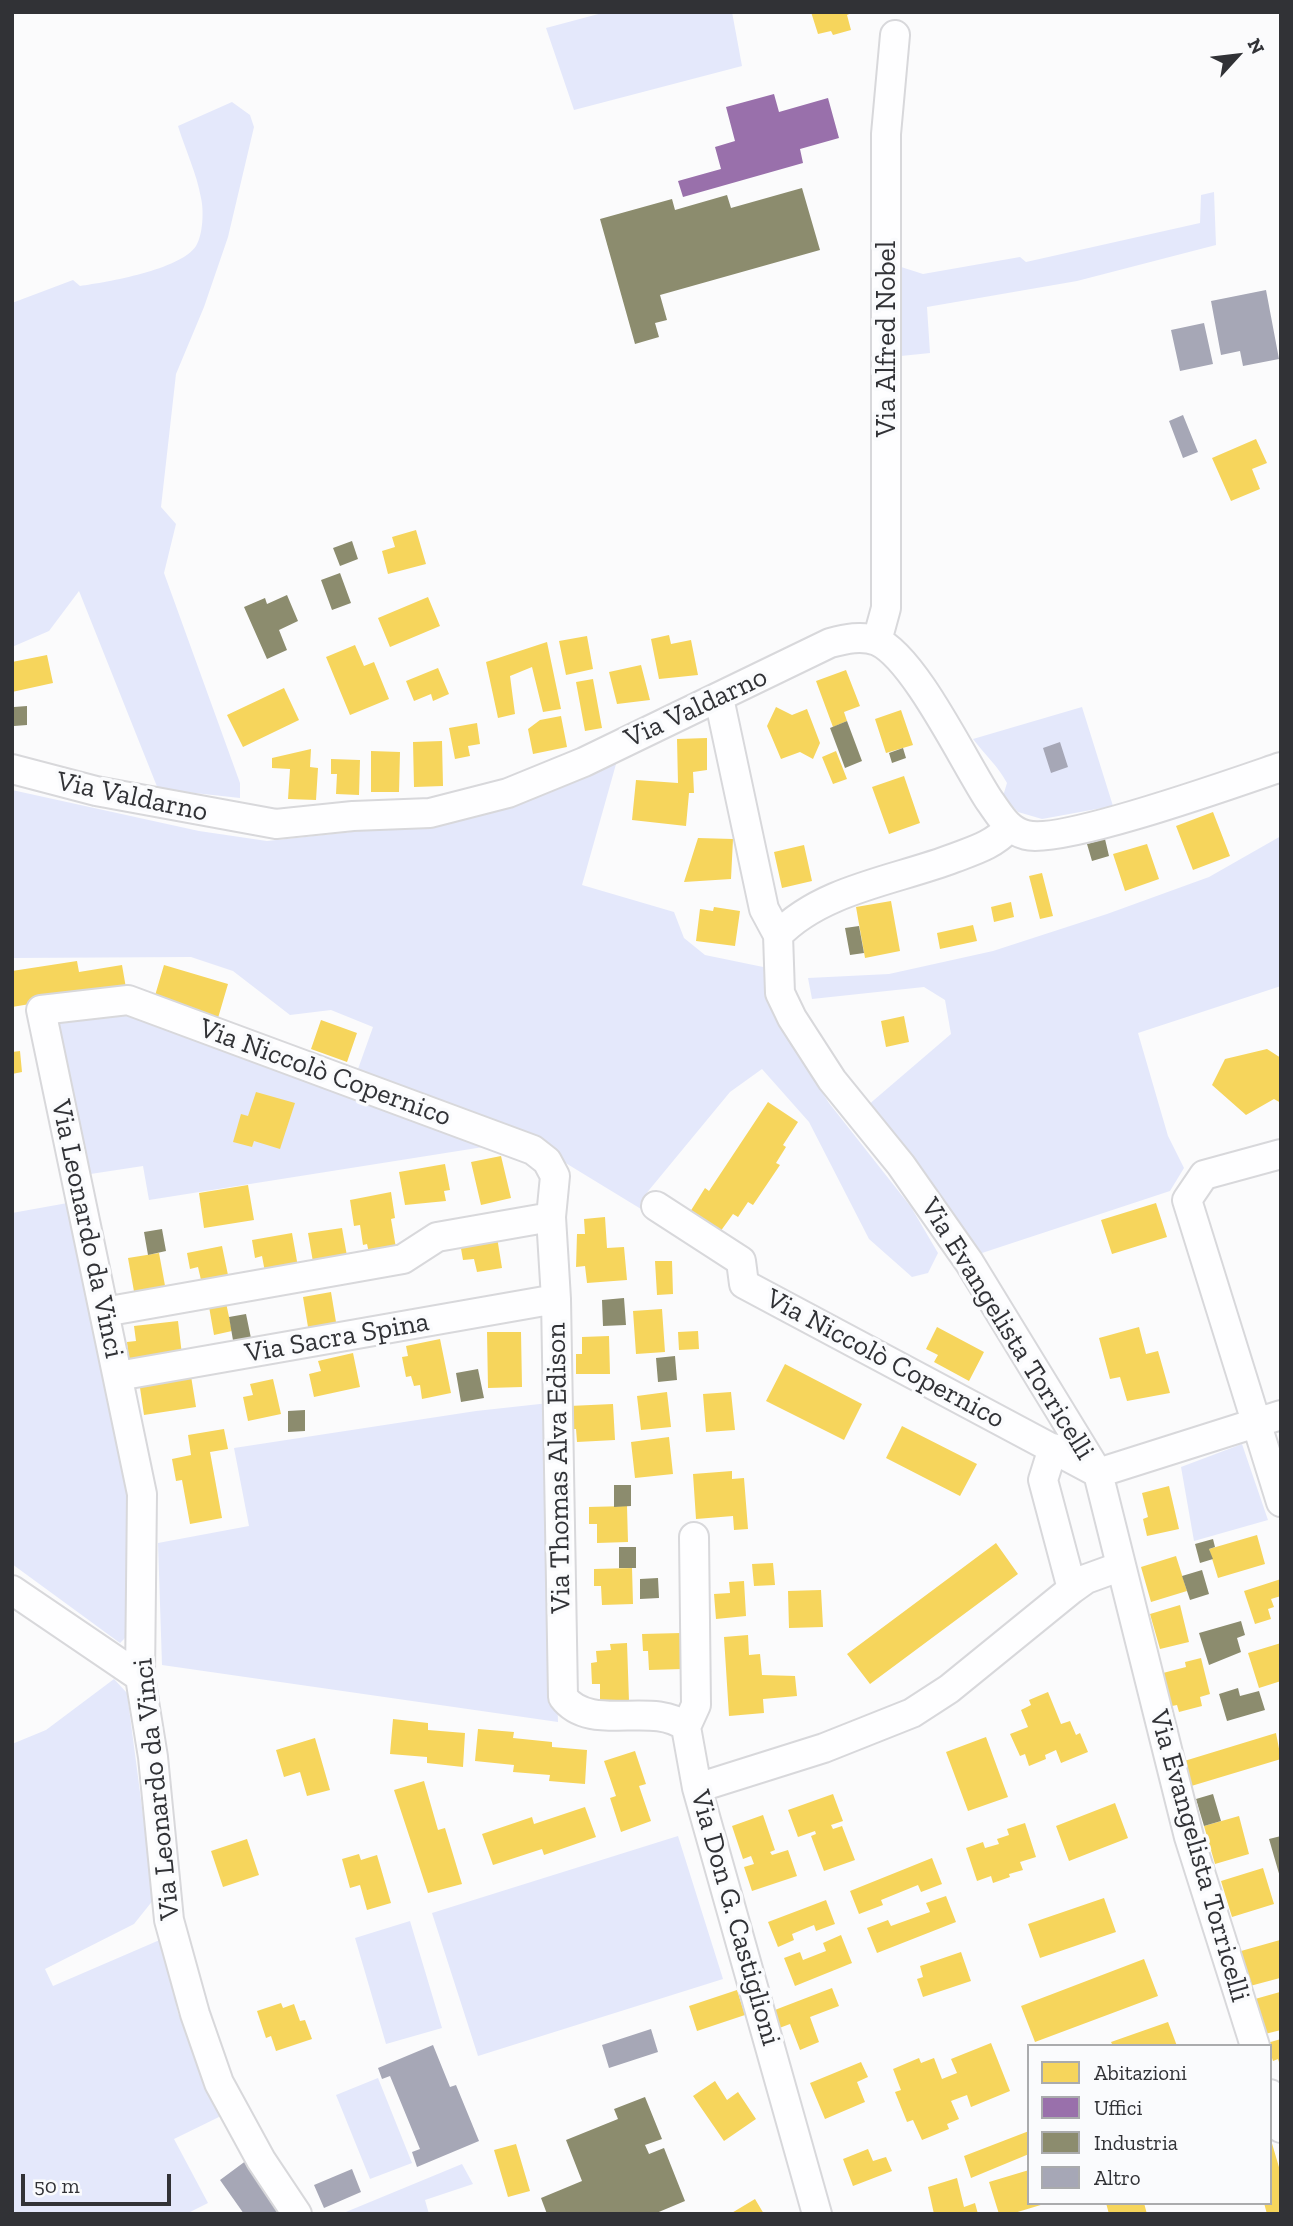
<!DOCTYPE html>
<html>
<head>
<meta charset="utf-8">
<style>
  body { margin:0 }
  #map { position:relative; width:1293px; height:2226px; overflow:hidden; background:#fbfbfc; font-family:"Zilla Slab",serif }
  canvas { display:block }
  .frame { position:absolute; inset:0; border:14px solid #313236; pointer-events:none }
  .legend { position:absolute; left:1027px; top:2044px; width:245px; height:161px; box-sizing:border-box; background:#fafbfd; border:2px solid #aaabad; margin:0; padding:9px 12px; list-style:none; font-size:21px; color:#313236 }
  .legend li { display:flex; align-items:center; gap:14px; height:35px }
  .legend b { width:35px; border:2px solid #aaabad }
  .north { position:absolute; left:1202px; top:21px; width:70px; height:70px; -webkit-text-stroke:5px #fafbfd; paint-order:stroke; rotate:63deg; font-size:19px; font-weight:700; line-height:28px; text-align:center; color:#313236 }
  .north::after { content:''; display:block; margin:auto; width:24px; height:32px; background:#313236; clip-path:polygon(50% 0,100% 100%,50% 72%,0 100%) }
  .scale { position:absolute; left:21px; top:2174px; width:150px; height:32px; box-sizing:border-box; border:4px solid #313236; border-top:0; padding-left:9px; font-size:21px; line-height:24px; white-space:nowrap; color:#313236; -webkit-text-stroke:5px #fafbfd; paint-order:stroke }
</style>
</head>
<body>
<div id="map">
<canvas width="1293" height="2226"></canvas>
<div class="frame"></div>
<ul class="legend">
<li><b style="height:19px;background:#f6d55c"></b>Abitazioni</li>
<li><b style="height:19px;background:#9970ab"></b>Uffici</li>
<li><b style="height:19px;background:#8c8c6e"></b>Industria</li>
<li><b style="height:19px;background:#a6a7b6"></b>Altro</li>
</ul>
<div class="north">N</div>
<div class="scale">50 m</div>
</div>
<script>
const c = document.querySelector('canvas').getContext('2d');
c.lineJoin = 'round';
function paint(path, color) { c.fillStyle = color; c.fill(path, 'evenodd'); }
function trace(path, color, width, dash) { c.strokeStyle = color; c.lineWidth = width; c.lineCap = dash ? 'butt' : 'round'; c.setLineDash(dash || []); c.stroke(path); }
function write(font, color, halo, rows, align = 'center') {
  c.font = font + ' "Zilla Slab",serif'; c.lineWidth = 7; c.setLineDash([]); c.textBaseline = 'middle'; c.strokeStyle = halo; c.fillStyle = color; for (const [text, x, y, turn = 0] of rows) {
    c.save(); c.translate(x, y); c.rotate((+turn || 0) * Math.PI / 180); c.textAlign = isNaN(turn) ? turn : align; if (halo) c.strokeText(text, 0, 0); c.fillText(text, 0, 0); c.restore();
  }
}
const green = new Path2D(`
  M606,12H732L742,66L574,110L546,28Z
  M232,102L250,115L254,127L228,237L204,307L176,374L161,507L176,524L164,573L240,783V798L158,789L79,591L49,631L12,647V303L73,280L80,286C107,282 180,270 196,246C203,235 204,210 201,198C197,174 185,149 178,126Z
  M1214,192L1216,245L1077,281L927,307L930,353L901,356L898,266L923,274L1020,257L1026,262L1200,223L1201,195Z
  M1082,707L1113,806L1042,819L1018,812L1003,796L1007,783C998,766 985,755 973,739Z
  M618,757L582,885L674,912L684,938L705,955L768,968L782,1031L829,1103L911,1207L938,1253L928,1273L912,1277L869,1239L809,1122L762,1069L730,1092L645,1195L641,1209L559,1159L358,1069L373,1027L331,1010L290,1015L233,971L191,957L12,958V790L199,831L267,841L425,824L486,813Z
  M1281,836V986L1138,1033L1168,1136L1184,1168L1170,1191L982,1253L900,1142L867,1106L951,1034L945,1000L924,987L812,999L808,978L889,974L993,951L1107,914L1209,877Z
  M128,1008L496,1145L149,1200L143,1166L84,1175L53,1022Z
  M73,1202L130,1466L135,1628L120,1643L12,1564V1213Z
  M549,1403L558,1722L162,1665L158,1543L249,1526L234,1448L476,1411Z
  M1242,1444L1268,1520L1194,1541L1181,1467Z
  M114,1679L127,1693L154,1899L134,1924L45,1969L53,1986L162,1939L178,2013L221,2116L174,2139L208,2203L186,2214H12V1744L46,1730Z
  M678,1836L723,1979L478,2056L432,1913Z
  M410,1921L442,2028L386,2044L355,1938Z
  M378,2078L412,2163L370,2179L336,2095Z
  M462,2164L473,2184L425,2200L429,2214H341Z`);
const homes = new Path2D(`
  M811,12H854L847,15L851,30L833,35L831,31L818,34Z
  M1256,439L1267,463L1252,469L1260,489L1231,501L1212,458Z
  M416,530L426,564L388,574L382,551L395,547L392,537Z
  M428,597L440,626L390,647L378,618Z
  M669,635L671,644L691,640L698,675L659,679L651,639Z
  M587,636L593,669L566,675L559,641Z
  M547,642L561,709L543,712L532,667L510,676L515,714L498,718L486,662Z
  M355,645L364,666L374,662L389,699L350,715L326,657Z
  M47,655L53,683L12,692V662Z
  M641,665L650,700L617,704L609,672Z
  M438,668L449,694L433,701L431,694L414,701L406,681Z
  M846,670L860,706L844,712L847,721L833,727L816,681Z
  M593,679L602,728L585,731L576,682Z
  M284,688L299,720L243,747L227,715Z
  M776,707L792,715L807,709L820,743L813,759L800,752L781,759L767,726Z
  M901,710L913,745L886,753L875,719Z
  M561,716L567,747L533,754L528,729L540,720Z
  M477,723L480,744L468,746L470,756L455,759L449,728Z
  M707,738V770L693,772L694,793H689L686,826L632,820L636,780L678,783L677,739Z
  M442,741L443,786L414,787L413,742Z
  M311,749L310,767L318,768L316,800L288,799L290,769L272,768V758Z
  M371,751L400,752L399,792H371Z
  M836,751L847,779L833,784L822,757Z
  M331,759L360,760L359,795L336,794L337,774H331Z
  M904,776L920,823L889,834L872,787Z
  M1213,812L1230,856L1193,870L1176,826Z
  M698,838L733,839L731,879L684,882Z
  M1147,844L1159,879L1125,891L1113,854Z
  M804,845L812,881L782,888L774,852Z
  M1042,873L1053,916L1040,919L1029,876Z
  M891,901L900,951L865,958L856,907Z
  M1011,902L1014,917L994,922L991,907Z
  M714,907L740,911L735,946L696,941L700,909L713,911Z
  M973,925L977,941L940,949L937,933Z
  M77,961L79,972L122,965L126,988L12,1007V971Z
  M164,965L228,984L218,1018L154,999Z
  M904,1016L909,1042L886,1047L881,1021Z
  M321,1020L357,1033L347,1062L311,1049Z
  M1267,1049L1281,1058V1103L1274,1099L1246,1115L1212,1085L1225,1059Z
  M20,1051L22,1072L12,1074V1052Z
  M256,1092L295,1103L280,1149L254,1141L252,1147L233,1142L241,1114L248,1116Z
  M768,1102L798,1122L783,1145L786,1147L776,1163L780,1165L753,1205L748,1202L738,1217L733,1214L720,1232L690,1212L705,1188L709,1191Z
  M501,1156L511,1198L481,1205L471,1162Z
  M445,1164L450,1190L444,1191L446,1201L405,1205L399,1172Z
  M248,1185L254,1220L204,1228L199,1193Z
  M391,1192L395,1218L391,1219L396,1248L369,1253L367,1244L363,1245L360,1225L354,1226L350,1200Z
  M1156,1203L1167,1237L1112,1254L1101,1220Z
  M605,1217L607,1248L624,1247L627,1280L587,1283L585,1266L576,1267L577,1234H585L584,1219Z
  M342,1228L347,1256L313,1262L308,1233Z
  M292,1233L298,1267L265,1272L262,1256L255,1258L252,1240Z
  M497,1237L502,1268L477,1272L474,1259L463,1260L460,1243Z
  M222,1246L228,1275L201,1280L198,1267L190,1269L187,1253Z
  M159,1253L166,1291L135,1297L128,1258Z
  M655,1261H672L673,1294L657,1295Z
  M331,1292L337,1328L309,1333L303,1297Z
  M225,1298L232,1331L214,1335L208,1301Z
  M662,1309L665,1352L636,1354L633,1311Z
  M178,1321L182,1355L129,1362L127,1342L136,1341L134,1326Z
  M937,1327L984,1352L969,1381L934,1362L938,1355L926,1349Z
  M1139,1327L1146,1354L1158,1351L1170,1393L1127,1401L1120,1377L1110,1379L1099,1338Z
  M698,1331L699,1349L679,1350L678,1332Z
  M487,1332H521L522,1387L488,1388Z
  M609,1336L610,1374H576V1354H582V1337Z
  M440,1339L451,1393L422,1399L420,1385L414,1386L411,1376L406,1377L402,1357L408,1356L406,1346Z
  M353,1353L360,1387L314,1397L309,1374L321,1371L318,1361Z
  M785,1364L862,1404L844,1440L766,1401Z
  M191,1376L196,1407L144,1415L139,1381Z
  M273,1379L281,1414L248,1421L243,1397L253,1395L250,1384Z
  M667,1392L671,1427L641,1430L637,1396Z
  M731,1392L735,1430L706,1432L703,1394Z
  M613,1404L615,1440L577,1442L576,1429H570L569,1406Z
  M902,1426L977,1464L960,1496L886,1458Z
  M224,1429L228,1449L210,1452L222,1518L190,1524L182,1480L176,1481L172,1459L191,1455L188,1435Z
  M669,1437L673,1474L635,1478L631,1442Z
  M732,1471V1479L744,1478L748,1529L734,1530L733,1516L696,1519L693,1474Z
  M1169,1486L1179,1529L1147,1536L1143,1519L1148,1517L1142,1493Z
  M627,1506L628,1542L597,1543V1524H589V1507Z
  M1257,1535L1265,1564L1218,1578L1209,1549Z
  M996,1543L1018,1574L870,1684L847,1654Z
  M1176,1556L1187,1591L1151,1602L1141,1567Z
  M773,1563L775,1585L754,1586L752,1564Z
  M632,1568L633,1604L602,1605L601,1586H594V1569Z
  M1281,1579V1596L1271,1599L1274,1607L1268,1609L1271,1619L1255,1624L1244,1591Z
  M744,1581L746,1616L716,1619L714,1594L730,1593L729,1582Z
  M821,1590L823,1627L789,1628L788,1591Z
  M1180,1605L1189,1642L1160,1649L1150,1614Z
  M681,1633L683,1669L649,1670L648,1651H643L642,1634Z
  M748,1635L749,1655L760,1654L762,1675L795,1676L797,1696L763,1699L764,1713L729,1716L724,1637Z
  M627,1643L629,1701H600V1684H592L591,1663L597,1662L596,1651L611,1650L610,1644Z
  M1281,1643V1681L1259,1688L1248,1653Z
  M1201,1658L1210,1694L1200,1697L1202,1706L1179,1712L1177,1705L1172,1706L1163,1673L1186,1667L1185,1662Z
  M1048,1692L1061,1724L1070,1721L1076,1735L1080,1733L1088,1752L1061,1763L1056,1750L1045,1755L1046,1759L1029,1766L1025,1754L1020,1756L1010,1734L1028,1727L1021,1710L1031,1705L1029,1700Z
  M393,1719L428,1723V1730L465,1733L463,1767L427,1763V1757L390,1754Z
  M478,1729L514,1732L513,1738L552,1742V1747L587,1750L585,1784L549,1781L550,1775L513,1772L514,1765L475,1761Z
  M1276,1733L1281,1759L1188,1787L1181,1762Z
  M986,1737L1008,1797L968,1811L946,1752Z
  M315,1738L330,1790L307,1796L300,1772L284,1777L276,1750Z
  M635,1751L646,1784L639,1786L651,1821L621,1832L610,1798L616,1796L604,1761Z
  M424,1781L438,1830L445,1828L462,1884L428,1893L394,1790Z
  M833,1794L843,1821L831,1825L833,1829L842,1826L855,1860L824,1871L811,1836L816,1834L815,1831L798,1837L788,1810Z
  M1115,1803L1128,1838L1069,1861L1056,1826Z
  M585,1807L596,1837L544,1855L542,1849L493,1865L482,1834L532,1817L534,1824Z
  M763,1815L775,1850L770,1852L772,1855L788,1850L797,1876L752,1891L744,1867L754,1864L751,1856L743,1859L732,1826Z
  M1239,1816L1249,1854L1215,1864L1204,1826Z
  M1025,1823L1036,1857L1020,1862L1023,1870L1009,1874L1010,1877L993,1883L991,1876L977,1881L966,1848L983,1842L985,1848L999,1844L997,1839L1009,1835L1007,1829Z
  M247,1839L259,1875L223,1887L211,1851Z
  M359,1854L361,1860L377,1855L391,1903L367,1910L360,1885L350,1888L342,1859Z
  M932,1858L942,1884L921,1892L918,1885L881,1900L883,1905L859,1914L850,1891Z
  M1263,1868L1274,1904L1232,1917L1221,1881Z
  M946,1896L956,1922L877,1953L867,1928L888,1920L891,1926L930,1912L926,1903Z
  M1104,1898L1116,1932L1040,1958L1028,1924Z
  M826,1900L835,1924L816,1931L814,1925L792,1934L794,1940L778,1947L768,1922Z
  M841,1935L852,1963L795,1986L784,1958L800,1952L803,1960L826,1951L823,1943Z
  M1280,1940V1978L1250,1986L1241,1951Z
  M961,1952L971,1981L923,1997L917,1979L923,1977L920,1966Z
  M1144,1959L1158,1996L1035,2042L1021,2006Z
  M832,1988L839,2006L810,2017L819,2042L800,2050L790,2024L774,2030L767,2013Z
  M737,1990L745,2015L697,2031L689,2006Z
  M1280,1992L1281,2030L1265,2034L1255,1999Z
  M281,2003L283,2008L294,2004L300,2021L305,2020L312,2039L276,2051L271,2036L266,2038L257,2011Z
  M1168,2022L1177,2046H1113L1111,2042Z
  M1281,2039V2065H1280L1278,2059L1273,2061L1267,2043Z
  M991,2043L1010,2091L971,2107L967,2095L951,2101L959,2119L947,2124L949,2129L922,2140L913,2120L907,2122L895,2092L901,2090L893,2069L919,2058L921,2063L934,2058L942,2079L957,2073L951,2059Z
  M861,2062L868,2077L857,2082L865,2102L825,2119L810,2083Z
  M715,2081L727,2100L738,2092L756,2119L724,2141L693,2096Z
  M1029,2131V2154L971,2178L964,2156Z
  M1271,2140L1281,2174V2214H1267L1264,2203H1270Z
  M516,2144L530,2191L508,2197L494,2150Z
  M868,2149L873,2161L886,2157L892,2171L853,2186L843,2159Z
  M1029,2170V2203L1044,2204L1011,2214H999L989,2182Z
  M957,2178L964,2207L975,2203L978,2214H934L928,2187Z
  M755,2199L764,2214H730Z
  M1106,2203H1144L1147,2214H1109Z`);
const offices = new Path2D(`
  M774,94L779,112L828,98L839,138L800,149L803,163L683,197L678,181L721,169L715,147L735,141L726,107Z`);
const industry = new Path2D(`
  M802,188L820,250L660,295L667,320L655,323L659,337L635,344L600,219L672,199L675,210L727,195L731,208Z
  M352,541L358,559L340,566L333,548Z
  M340,573L351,603L332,610L321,580Z
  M287,595L298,621L279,630L287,650L267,659L244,607L265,598L267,604Z
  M27,706V725L14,726V707Z
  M847,721L862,761L845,768L830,728Z
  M903,748L906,758L892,763L889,753Z
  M1105,839L1109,856L1092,861L1087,844Z
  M859,926L864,953L850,955L845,928Z
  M162,1229L166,1251L148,1255L144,1232Z
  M624,1298L626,1325L603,1326L602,1300Z
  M246,1314L252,1343L234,1346L229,1317Z
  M675,1356L677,1380L658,1382L656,1358Z
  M478,1369L484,1398L461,1402L456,1373Z
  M305,1410V1431L288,1432V1411Z
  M614,1485H631V1506L614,1507Z
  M1213,1539L1215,1547L1209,1549L1213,1559L1200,1563L1195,1544Z
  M619,1547H636V1568H619Z
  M1202,1570L1209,1594L1190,1600L1182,1576Z
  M658,1578L659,1598L640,1599V1579Z
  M1241,1621L1245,1635L1237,1638L1241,1652L1209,1665L1199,1633Z
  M1238,1688L1240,1696L1259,1691L1265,1710L1227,1721L1219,1694Z
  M1213,1794L1221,1821L1204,1826L1196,1799Z
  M1281,1836V1877H1280L1269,1839Z
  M645,2097L662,2139L645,2145L649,2154L664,2148L685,2201L654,2214H547L541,2198L582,2181L566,2140L618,2119L614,2109Z`);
const building = new Path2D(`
  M1266,290L1279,359L1243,366L1240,351L1221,355L1211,301Z
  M1204,323L1213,364L1180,371L1171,330Z
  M1183,415L1198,452L1183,458L1169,421Z
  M1060,742L1068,767L1051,773L1043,748Z
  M651,2029L658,2052L609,2068L602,2045Z
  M433,2045L450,2087L456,2085L479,2141L417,2167L412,2152L420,2149L390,2076L382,2079L378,2068Z
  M247,2160L284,2214H244L220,2180Z
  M352,2169L361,2192L324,2208L314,2185Z`);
const minor = new Path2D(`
  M877,641L886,608V134L895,35
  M719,698L764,909L778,935
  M12,769L96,791L276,824L353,816L430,813L508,793L584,762L830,643C845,639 862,635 877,641C915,658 964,762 989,800C1000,815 1007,830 1026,835C1061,845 1237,782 1281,767
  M1009,828C993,845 975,850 954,858C897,880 822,889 778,935L780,993L792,1018L832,1080L901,1165L969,1262L1098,1473L1189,1837L1255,2046
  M1281,1154L1204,1175L1187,1200L1281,1502
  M656,1206L741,1261L744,1284L1098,1473
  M104,1312L403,1259L437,1237L551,1217
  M118,1376L556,1299
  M1053,1448L1043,1480L1072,1589
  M1098,1473L1281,1415
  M12,1590L140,1677
  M686,1727L696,1705L694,1537
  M697,1788L824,1748L912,1713L949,1689L1072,1589L1086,1579L1119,1567
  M1270,2094L1281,2128
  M297,2214L261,2160L219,2083L195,2014L169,1920L153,1757L140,1677L142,1494L41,1010L128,1000L533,1150L547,1161L555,1176L551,1217L556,1299L563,1697C591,1734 652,1700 686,1727L697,1788L817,2214`);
const streetNames = [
  ["Via Alfred Nobel",887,339,-90],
  ["Via Valdarno",696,708,-25],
  ["Via Valdarno",132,797,12],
  ["Via Niccolò Copernico",325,1073,20],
  ["Via Leonardo da Vinci",87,1229,78],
  ["Via Evangelista Torricelli",1007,1329,58],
  ["Via Sacra Spina",337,1338,-10],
  ["Via Niccolò Copernico",885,1359,28],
  ["Via Thomas Alva Edison",559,1468,-91],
  ["Via Leonardo da Vinci",157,1789,-96],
  ["Via Evangelista Torricelli",1199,1856,74],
  ["Via Don G. Castiglioni",735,1918,74]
];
paint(green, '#e4e8fb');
paint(homes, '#f6d55c');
paint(offices, '#9970ab');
paint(industry, '#8c8c6e');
paint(building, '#a6a7b6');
trace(minor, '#d8d8db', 32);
trace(minor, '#fefeff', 28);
write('28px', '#313236', '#fafbfd', streetNames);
</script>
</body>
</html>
